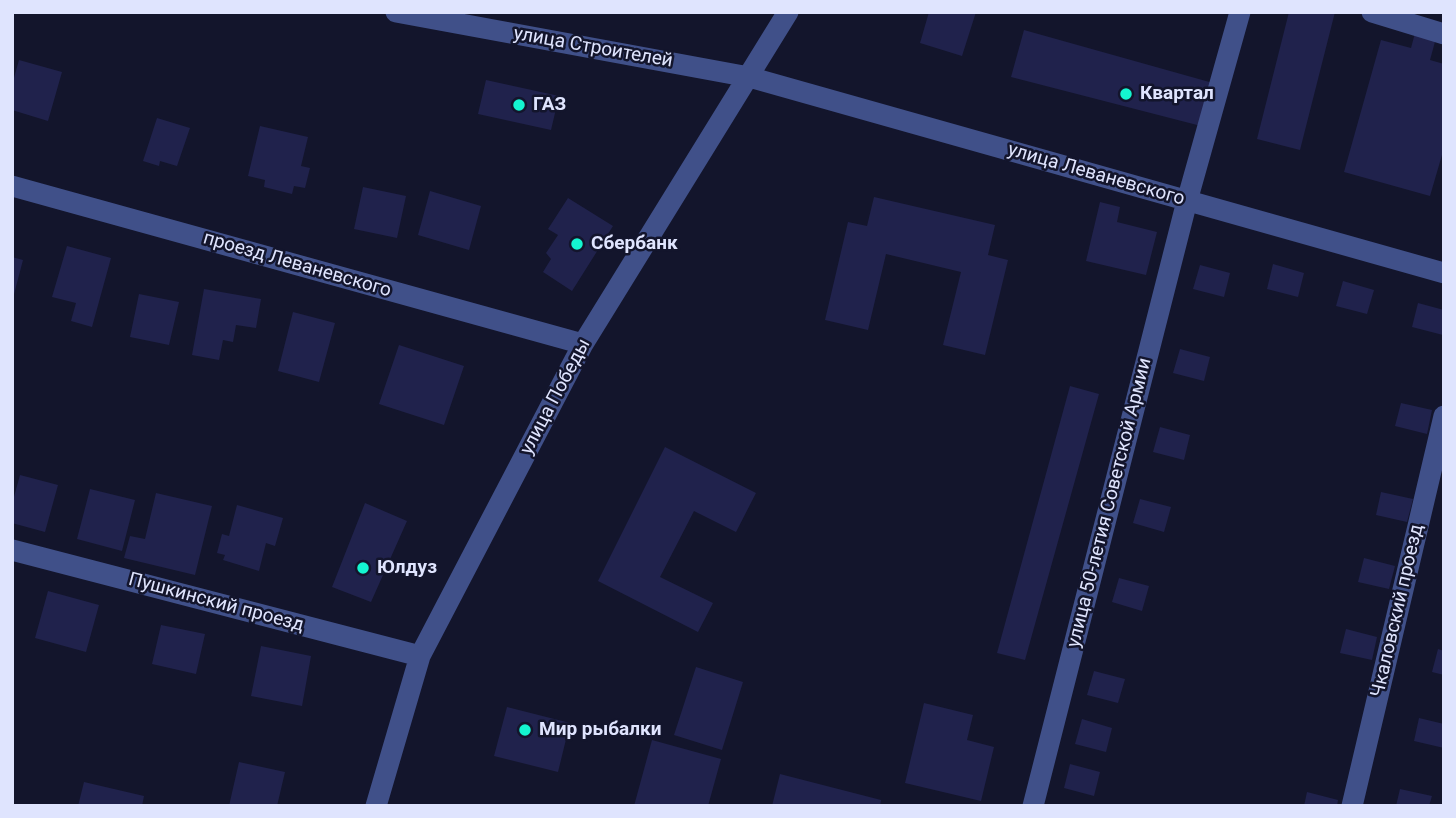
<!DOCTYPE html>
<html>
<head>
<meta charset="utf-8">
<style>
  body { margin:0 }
  #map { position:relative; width:1456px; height:818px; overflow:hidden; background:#13152c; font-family:Roboto,sans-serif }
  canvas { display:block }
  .frame { position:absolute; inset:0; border:14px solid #dfe4fe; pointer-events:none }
</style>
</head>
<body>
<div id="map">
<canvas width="1456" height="818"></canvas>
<div class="frame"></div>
</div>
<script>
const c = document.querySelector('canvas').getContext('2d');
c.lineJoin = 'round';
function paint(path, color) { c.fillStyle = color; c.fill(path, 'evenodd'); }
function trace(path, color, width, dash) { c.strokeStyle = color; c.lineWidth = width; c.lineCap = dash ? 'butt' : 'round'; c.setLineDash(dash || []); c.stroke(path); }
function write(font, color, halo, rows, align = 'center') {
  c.font = font + ' Roboto,sans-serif'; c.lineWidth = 5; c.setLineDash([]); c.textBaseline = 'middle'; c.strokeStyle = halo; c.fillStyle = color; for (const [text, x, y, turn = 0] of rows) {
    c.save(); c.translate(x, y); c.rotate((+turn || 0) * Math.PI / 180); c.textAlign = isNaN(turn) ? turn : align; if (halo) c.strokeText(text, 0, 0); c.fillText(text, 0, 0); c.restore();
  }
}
const building = new Path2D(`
  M929,12H976L962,56L920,43Z
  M1289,12H1335L1300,150L1257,139Z
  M1024,30L1213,83L1201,126L1011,77Z
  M1415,33L1436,38L1430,60L1444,64V148L1430,196L1344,172L1381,40L1411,48Z
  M19,60L62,72L48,121L12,110V85Z
  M486,80L559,96L551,130L478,114Z
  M157,118L190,128L177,166L160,161L159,166L143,161Z
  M260,126L308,137L301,166L310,168L305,188L294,186L292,194L264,187L265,180L248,176Z
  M363,187L406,196L397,238L354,229Z
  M430,191L481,206L469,250L418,235Z
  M874,197L995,225L988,255L1008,260L985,355L943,345L961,272L886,254L868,330L825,320L848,222L867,226Z
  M568,198L613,226L572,291L543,272L551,259L546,253L558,235L548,229Z
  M1100,202L1120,207L1117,222L1157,232L1146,275L1086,261Z
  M67,246L111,258L92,327L71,321L76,303L52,297Z
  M12,257L23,260L13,298H12Z
  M1273,264L1304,273L1298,297L1267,289Z
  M1200,265L1230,273L1224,297L1193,289Z
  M1343,281L1374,290L1367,314L1336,306Z
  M204,289L261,299L256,328L236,325L233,342L223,340L219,360L192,355Z
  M139,294L179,302L169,345L130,337Z
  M1418,303L1444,310L1443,335L1412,327Z
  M293,312L335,323L319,382L278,371Z
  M399,345L464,366L444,425L379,404Z
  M1180,349L1210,357L1204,381L1173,373Z
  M1070,386L1099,394L1025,660L997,653Z
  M1401,403L1432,410L1427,434L1395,426Z
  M1160,427L1190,435L1184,460L1153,452Z
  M665,447L756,493L736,532L694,511L660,577L713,603L698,632L598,581Z
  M20,475L58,485L45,532L12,523V504Z
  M90,489L135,500L122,551L77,539Z
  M1381,492L1413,499L1407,522L1376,515Z
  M156,493L212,506L195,575L124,558L130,536L145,539Z
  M1140,499L1171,507L1164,532L1133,523Z
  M365,503L407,521L371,602L332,587Z
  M237,505L283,518L275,546L266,543L259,571L223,560L225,555L217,553L222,534L229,536Z
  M1364,558L1395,566L1389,589L1358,582Z
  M1119,578L1149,586L1142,611L1112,602Z
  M48,591L99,605L86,652L35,638Z
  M161,625L205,634L196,674L152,664Z
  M1346,629L1377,637L1372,660L1340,653Z
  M261,646L311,656L302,706L251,696Z
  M1438,649L1444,651V675L1432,672Z
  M696,667L743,682L722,750L674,735Z
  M1094,671L1125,679L1118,703L1087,695Z
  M924,703L973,715L967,740L994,747L981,801L905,783Z
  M507,707L570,723L558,772L494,756Z
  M1419,718L1444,724V748L1414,741Z
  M1082,719L1112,728L1106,752L1075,744Z
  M652,740L721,759L708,806H634Z
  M239,762L285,772L277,806H229Z
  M1070,764L1100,772L1094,796L1064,788Z
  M780,774L881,800L880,806H772Z
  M84,782L144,796L142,806H78Z
  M1400,789L1432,796L1429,806H1396Z
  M1307,792L1338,800L1337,806H1304Z`);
const minor = new Path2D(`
  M396,12L749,77L1444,273
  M1372,12L1444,34
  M12,186L583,344
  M12,550L420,656
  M376,806L420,656L583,344L788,12
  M1033,806L1187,201L1240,12
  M1352,806L1444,416`);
const markers = [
  [1126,94,7,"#14f5d0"],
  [519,105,7,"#14f5d0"],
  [577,244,7,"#14f5d0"],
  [363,568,7,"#14f5d0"],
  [525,730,7,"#14f5d0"]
];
const streetNames = [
  ["улица Строителей",593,48,10],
  ["улица Леваневского",1096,175,16],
  ["проезд Леваневского",297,265,16],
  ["улица Победы",556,397,-62],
  ["улица 50-летия Советской Армии",1110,503,-76],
  ["Пушкинский проезд",216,603,15],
  ["Чкаловский проезд",1398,611,-77]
];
const poiNames = [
  ["Квартал",1140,94],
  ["ГАЗ",533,105],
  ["Сбербанк",591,244],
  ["Юлдуз",377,568],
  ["Мир рыбалки",539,730]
];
paint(building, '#20224c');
trace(minor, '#405089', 21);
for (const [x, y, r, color] of markers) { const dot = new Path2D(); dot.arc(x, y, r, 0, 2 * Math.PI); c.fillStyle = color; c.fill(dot); trace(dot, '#13152c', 2.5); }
write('19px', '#dfe4fe', '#13152c', streetNames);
write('bold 19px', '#dfe4fe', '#13152c', poiNames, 'left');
</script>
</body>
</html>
